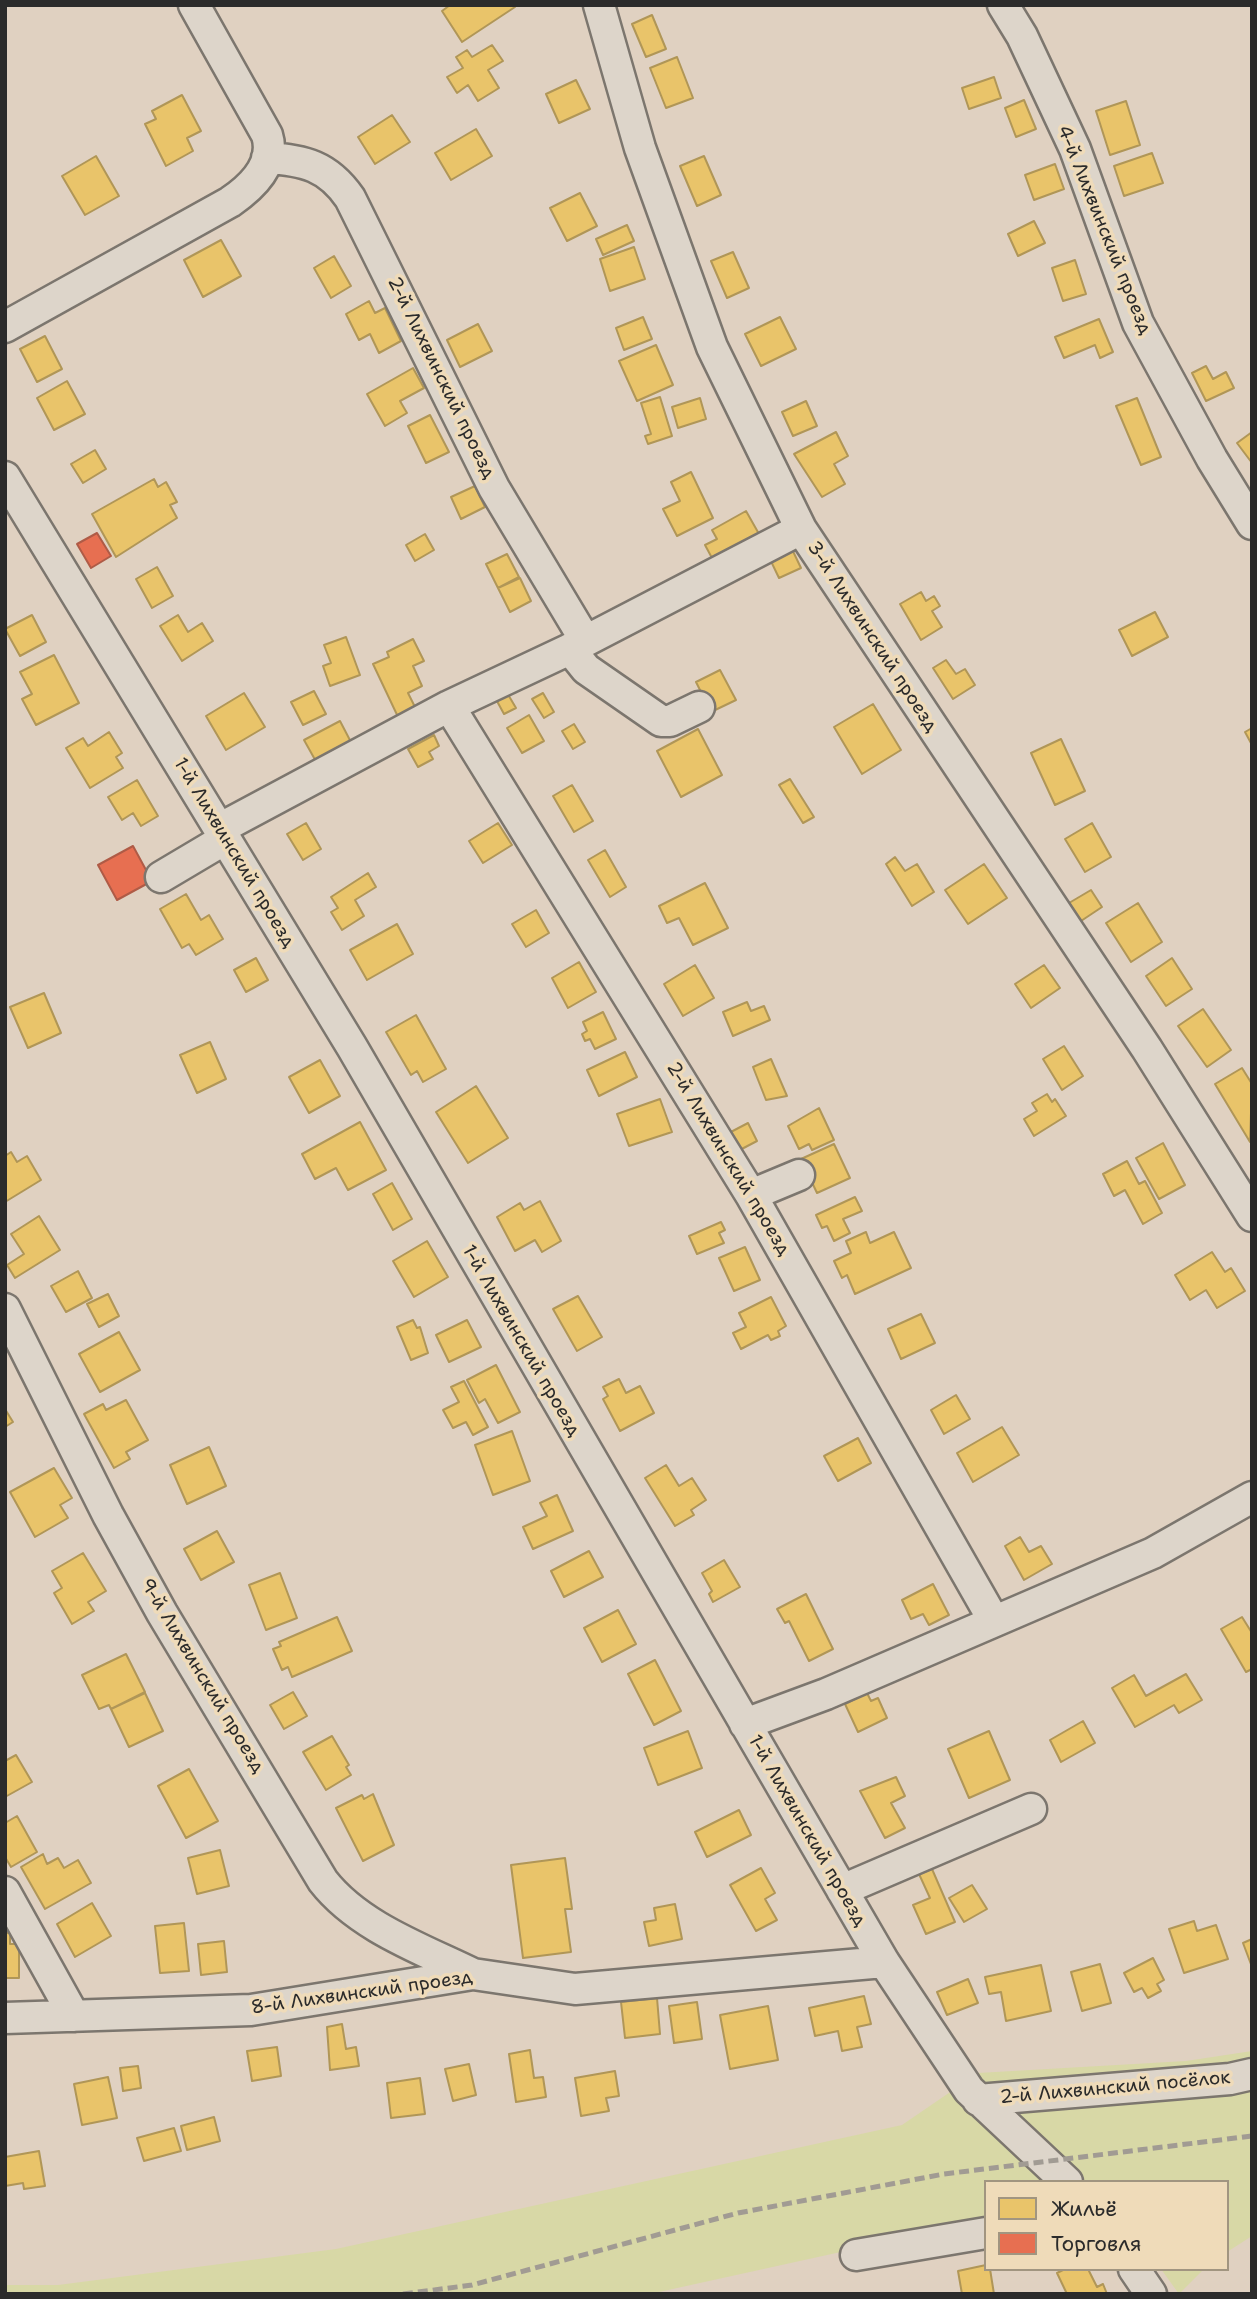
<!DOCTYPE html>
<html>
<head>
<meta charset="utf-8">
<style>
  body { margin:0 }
  #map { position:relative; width:1257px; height:2299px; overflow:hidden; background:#e0d1c1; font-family:"Shantell Sans",sans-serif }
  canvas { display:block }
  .frame { position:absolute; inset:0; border:7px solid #2b2b2b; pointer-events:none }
  .legend { position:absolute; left:984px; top:2180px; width:245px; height:91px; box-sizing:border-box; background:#efdbb9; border:2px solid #a19580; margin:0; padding:9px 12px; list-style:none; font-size:21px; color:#2b2b2b }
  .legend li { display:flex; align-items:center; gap:14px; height:35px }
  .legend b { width:35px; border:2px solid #a19580 }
</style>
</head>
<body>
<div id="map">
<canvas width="1257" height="2299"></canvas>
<div class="frame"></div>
<ul class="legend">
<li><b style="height:19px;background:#e9c46a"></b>Жильё</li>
<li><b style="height:19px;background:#e76f51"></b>Торговля</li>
</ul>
</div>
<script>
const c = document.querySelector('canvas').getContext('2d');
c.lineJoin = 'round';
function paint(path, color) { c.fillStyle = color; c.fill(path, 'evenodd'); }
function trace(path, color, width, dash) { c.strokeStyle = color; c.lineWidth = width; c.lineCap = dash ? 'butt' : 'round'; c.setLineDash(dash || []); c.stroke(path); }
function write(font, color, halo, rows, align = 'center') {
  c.font = font + ' "Shantell Sans",sans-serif'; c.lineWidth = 7; c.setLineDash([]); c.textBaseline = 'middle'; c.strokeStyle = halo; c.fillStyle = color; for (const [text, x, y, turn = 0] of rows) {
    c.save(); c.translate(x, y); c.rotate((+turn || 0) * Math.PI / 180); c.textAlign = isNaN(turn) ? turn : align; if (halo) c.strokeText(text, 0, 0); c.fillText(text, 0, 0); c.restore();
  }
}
const green = new Path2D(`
  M1252,2051V2236L1227,2252V2182H986V2220L650,2294H5V2285H58L336,2249L902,2125L978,2073L1186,2061Z
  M1161,2269H1204L1179,2294Z`);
const homes = new Path2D(`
  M450,5H514L515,7L462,42L442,11Z
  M652,15L666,49L646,57L632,24Z
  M492,45L503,61L488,70L499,88L478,101L468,85L457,93L447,77L463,68L456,57L467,50L472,57Z
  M677,57L693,98L666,108L650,68Z
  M994,77L1001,98L969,109L962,88Z
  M576,80L590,109L559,123L546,94Z
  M182,95L201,131L187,138L193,151L166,166L145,124L156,119L152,111Z
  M1024,100L1036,129L1016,137L1005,108Z
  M1126,101L1140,145L1110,155L1096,111Z
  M392,115L410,142L375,164L358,137Z
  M476,129L492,156L451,180L435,153Z
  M1152,153L1163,183L1124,196L1114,166Z
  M96,156L119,196L85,215L62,176Z
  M704,156L721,195L697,206L680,166Z
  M1055,164L1064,189L1034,200L1025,175Z
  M580,193L597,226L567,241L550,208Z
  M1034,221L1045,243L1018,256L1008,234Z
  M627,225L634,241L603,255L596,239Z
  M221,240L241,276L203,297L184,260Z
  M634,247L645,279L610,291L600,259Z
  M733,252L749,288L727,298L711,261Z
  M334,256L351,286L331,298L314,268Z
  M1075,260L1086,294L1063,301L1052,268Z
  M369,301L375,313L385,308L401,341L379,353L370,334L359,340L346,314Z
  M643,317L652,339L624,350L616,328Z
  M780,317L796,349L761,366L745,334Z
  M1099,319L1113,352L1100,358L1095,345L1064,358L1055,337Z
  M478,324L492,351L460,367L447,340Z
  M45,336L62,369L37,382L20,349Z
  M656,345L673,385L637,401L619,361Z
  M1206,366L1213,379L1226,372L1234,388L1206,401L1192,373Z
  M413,368L424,388L400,401L407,413L385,426L367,394Z
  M67,381L85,414L54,430L37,398Z
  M660,397L672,436L648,444L645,436L651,434L641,403Z
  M700,398L706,419L678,428L672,407Z
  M1137,398L1161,457L1141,465L1116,406Z
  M806,401L817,426L793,436L782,412Z
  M430,415L449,452L426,463L408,426Z
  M836,432L848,456L834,464L845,484L822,497L794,454Z
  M1252,432V463L1237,443Z
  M95,450L106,469L83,483L71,464Z
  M691,472L713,518L677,536L663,509L680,501L671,482Z
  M154,479L158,487L166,482L177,502L170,505L177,518L116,557L92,514Z
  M475,486L485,507L461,519L451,497Z
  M746,511L763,541L742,552L738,544L712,558L705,545L717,539L712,530Z
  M425,534L434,550L415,561L406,545Z
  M790,545L801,568L779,578L768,555Z
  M507,554L519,577L498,588L486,564Z
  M157,567L173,596L152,608L136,579Z
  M520,578L531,601L510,612L498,588Z
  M921,592L926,601L934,596L940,606L932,611L942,627L921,640L900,604Z
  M1155,612L1168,637L1132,656L1119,630Z
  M32,615L46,642L20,656L5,629Z
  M178,615L188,632L202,623L213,641L182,661L160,626Z
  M346,637L360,675L330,686L323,666L331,663L324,645Z
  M413,639L424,661L413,666L422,686L408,693L417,711L399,719L373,664L389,657L387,652Z
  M54,655L79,703L36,725L22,699L32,694L20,672Z
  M946,660L956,674L965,669L975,685L953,699L933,668Z
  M720,670L736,700L711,712L696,682Z
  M503,686L516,708L504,714L492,692Z
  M314,691L326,714L303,725L291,702Z
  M244,693L265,727L226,750L206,716Z
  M543,693L554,712L544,718L532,699Z
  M873,704L901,750L862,774L834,727Z
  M529,715L544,741L522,753L507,728Z
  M340,721L353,746L318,765L304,740Z
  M574,724L585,742L573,749L562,731Z
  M1252,728V745L1245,732Z
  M698,729L722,775L681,797L657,751Z
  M109,732L122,753L116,757L123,768L90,788L66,748L83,738L88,746Z
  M434,735L439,746L429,752L433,759L418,767L408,749Z
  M1061,739L1085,791L1055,805L1031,753Z
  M790,779L814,817L803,823L779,785Z
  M137,780L158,816L141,826L133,813L122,820L108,797Z
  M572,785L593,821L574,832L553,796Z
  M306,823L321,849L303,860L287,834Z
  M498,823L512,845L483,863L469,841Z
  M1092,823L1111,857L1085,872L1065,839Z
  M605,850L626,887L610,897L588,860Z
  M895,857L905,871L917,864L934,892L912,906L886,864Z
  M984,864L1007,898L968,924L945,890Z
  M368,873L376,887L355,900L364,916L342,930L331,912L338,908L331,897Z
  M705,883L728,928L693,945L679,918L667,923L659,906Z
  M1091,890L1102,907L1081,921L1069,903Z
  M186,894L201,920L209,915L223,939L196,955L189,944L182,948L160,909Z
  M1138,903L1162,942L1131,962L1106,923Z
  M536,910L549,933L526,947L512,924Z
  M397,924L413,954L367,980L350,950Z
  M256,958L268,980L246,992L234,970Z
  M1172,958L1192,989L1166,1006L1146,976Z
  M579,962L596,992L568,1008L552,978Z
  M695,965L714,998L683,1016L664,984Z
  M1044,965L1060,988L1031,1008L1015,984Z
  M44,993L61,1033L28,1048L10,1007Z
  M747,1002L751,1011L764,1006L770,1020L733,1036L723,1012Z
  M1203,1009L1231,1050L1207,1067L1178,1026Z
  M603,1012L616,1039L595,1049L590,1039L585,1041L582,1034L587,1031L583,1022Z
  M416,1015L446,1069L423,1082L417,1071L411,1075L386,1032Z
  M210,1042L226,1079L197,1093L180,1055Z
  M1064,1046L1083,1076L1062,1090L1043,1059Z
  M625,1052L637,1077L599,1096L587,1070Z
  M771,1059L787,1096L766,1100L753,1067Z
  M320,1060L340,1096L309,1113L289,1077Z
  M1242,1068L1252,1084L1250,1142L1215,1084Z
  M476,1086L508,1138L468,1163L436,1112Z
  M1047,1094L1052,1102L1055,1099L1066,1116L1034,1136L1024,1119L1037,1111L1032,1103Z
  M660,1099L672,1132L629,1146L617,1114Z
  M819,1108L834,1140L812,1150L809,1144L799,1149L788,1126Z
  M360,1122L386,1170L348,1190L336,1168L315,1179L302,1154Z
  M748,1123L757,1141L736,1152L727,1134Z
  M1163,1143L1185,1185L1159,1199L1136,1158Z
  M834,1144L850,1178L817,1193L801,1159Z
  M11,1152L17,1162L27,1156L41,1180L5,1202V1156Z
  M1127,1161L1139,1184L1145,1181L1162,1213L1143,1224L1125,1190L1114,1196L1103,1174Z
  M392,1183L412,1219L393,1230L373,1194Z
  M855,1197L862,1211L843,1219L850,1233L834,1241L827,1226L822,1228L816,1215Z
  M540,1201L561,1241L542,1252L535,1240L515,1251L497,1217L520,1203L524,1210Z
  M39,1216L60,1250L15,1278L7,1265L24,1254L11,1234Z
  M721,1222L725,1230L719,1233L724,1243L697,1254L689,1236Z
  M866,1232L870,1243L894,1232L911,1268L855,1294L847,1275L842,1278L834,1261L851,1253L846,1241Z
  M427,1241L448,1277L414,1297L393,1261Z
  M745,1247L760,1280L734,1291L719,1258Z
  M1212,1252L1225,1272L1231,1268L1245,1291L1217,1308L1206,1290L1190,1300L1175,1275Z
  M78,1271L92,1298L66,1312L51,1286Z
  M108,1294L119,1316L99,1327L87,1304Z
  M578,1296L602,1337L577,1351L553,1309Z
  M771,1297L786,1326L778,1331L780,1336L771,1340L768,1335L741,1349L733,1333L746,1327L739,1313Z
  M921,1314L935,1343L901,1359L888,1329Z
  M413,1320L417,1328L420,1327L428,1353L411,1360L397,1327Z
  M467,1320L481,1347L449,1362L436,1335Z
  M119,1332L140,1370L100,1392L79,1354Z
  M496,1365L520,1412L498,1423L485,1399L479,1403L467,1380Z
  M619,1379L626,1393L640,1386L654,1413L620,1431L603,1399L608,1396L603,1387Z
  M464,1381L488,1427L473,1435L466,1422L453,1428L443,1410L459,1402L451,1387Z
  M956,1395L970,1419L944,1434L931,1410Z
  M126,1400L148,1440L126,1452L130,1459L114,1468L84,1414L103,1404L106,1410Z
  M5,1409L13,1422L5,1427Z
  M1002,1427L1019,1455L973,1482L957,1453Z
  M512,1431L530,1481L493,1495L475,1445Z
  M858,1438L871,1463L838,1481L824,1456Z
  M209,1447L226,1486L187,1504L170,1465Z
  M666,1465L679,1486L692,1478L706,1500L691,1510L694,1515L675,1526L645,1478Z
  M54,1468L72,1498L60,1505L68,1518L35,1537L10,1492Z
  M557,1495L573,1531L533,1549L523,1527L547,1516L540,1503Z
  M217,1531L234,1562L201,1580L184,1549Z
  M1020,1537L1029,1552L1041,1546L1052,1564L1024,1580L1005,1546Z
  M589,1551L603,1577L564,1597L551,1571Z
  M83,1553L106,1591L88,1602L94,1611L72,1624L54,1593L62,1588L52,1571Z
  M724,1560L740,1587L713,1602L709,1594L712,1591L702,1573Z
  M280,1573L297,1618L266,1630L249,1585Z
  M933,1584L949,1615L929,1625L923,1614L911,1619L902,1600Z
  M806,1594L833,1649L809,1661L789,1621L785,1623L777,1609Z
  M618,1610L636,1644L602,1662L584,1628Z
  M337,1617L352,1651L292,1677L288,1667L282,1670L273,1649L281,1646L279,1642Z
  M1242,1617L1252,1633V1669L1246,1672L1221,1629Z
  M126,1654L145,1692L111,1709L109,1705L99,1709L82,1675Z
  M655,1660L681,1711L654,1725L628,1674Z
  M1186,1674L1202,1700L1179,1713L1174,1705L1135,1727L1112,1688L1134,1675L1146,1696Z
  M293,1692L307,1716L284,1729L270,1705Z
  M145,1693L163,1731L129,1747L111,1709Z
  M867,1693L871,1701L878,1698L887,1718L858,1732L845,1704Z
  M1083,1721L1095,1743L1061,1762L1050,1740Z
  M688,1731L702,1768L658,1785L644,1748Z
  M989,1731L1010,1780L969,1798L948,1749Z
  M332,1736L349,1765L346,1767L351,1775L326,1790L303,1752Z
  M16,1755L32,1782L5,1797V1761Z
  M189,1769L218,1821L186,1838L158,1786Z
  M896,1777L905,1796L891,1803L905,1828L885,1838L860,1791Z
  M373,1794L394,1845L363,1861L336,1808L362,1795L364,1799Z
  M739,1810L751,1835L707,1857L695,1832Z
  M17,1816L37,1852L11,1867L5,1857V1823Z
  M220,1850L229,1886L197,1894L188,1858Z
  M43,1854L47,1864L58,1858L64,1868L78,1860L91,1883L45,1909L21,1867Z
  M565,1858L572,1909H565L571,1952L523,1958L511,1865Z
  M761,1868L775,1893L765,1899L777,1920L756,1931L730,1885Z
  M932,1869L955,1922L926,1934L913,1905L930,1898L919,1874Z
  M972,1885L987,1909L964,1922L949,1898Z
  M92,1903L111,1936L75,1957L57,1924Z
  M675,1904L682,1939L649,1946L644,1922L656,1920L654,1908Z
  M1194,1921L1197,1931L1216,1925L1228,1959L1184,1973L1169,1929Z
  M184,1923L189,1971L160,1973L155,1926Z
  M5,1933H10V1944H19V1978H5Z
  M1252,1939V1967L1243,1943Z
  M224,1941L227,1972L201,1975L198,1944Z
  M1153,1958L1164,1980L1157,1984L1161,1991L1148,1998L1142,1988L1134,1992L1124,1973Z
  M1100,1964L1111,2003L1082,2011L1071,1972Z
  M1041,1965L1051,2011L1006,2021L1001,1992L989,1994L985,1977Z
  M968,1979L978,2003L947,2015L937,1992Z
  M864,1996L871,2024L857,2027L862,2047L842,2051L838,2031L815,2036L809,2008Z
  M657,1998L660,2034L625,2038L621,2002Z
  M697,2002L702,2039L674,2043L669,2006Z
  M768,2006L778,2060L730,2069L720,2015Z
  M342,2024L346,2049L356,2047L359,2066L330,2070L327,2027Z
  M277,2047L281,2076L252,2081L247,2051Z
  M530,2050L534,2078L543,2077L546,2097L516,2102L509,2054Z
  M469,2064L476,2095L453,2101L445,2069Z
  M138,2066L141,2088L123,2091L120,2068Z
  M615,2071L619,2096L606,2098L609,2111L581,2116L575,2078Z
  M108,2077L117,2118L82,2125L74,2084Z
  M420,2078L425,2114L391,2118L387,2083Z
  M214,2117L220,2141L187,2150L181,2126Z
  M174,2128L181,2151L144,2161L137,2138Z
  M39,2151L45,2186L24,2189L23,2183L5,2186V2157Z
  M986,2265V2269H990L994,2294H962L958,2271Z
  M1065,2269H1088L1097,2287L1103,2284L1107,2294H1067L1057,2273Z`);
const shops = new Path2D(`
  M97,533L111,556L91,568L77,544Z
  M133,846L152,881L117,900L98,865Z`);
const minor = new Path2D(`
  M599,5L640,148L712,347L801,529L1147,1049L1252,1216
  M1003,5L1022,36L1075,149L1138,323L1212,459L1252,524
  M267,158C304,160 328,166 350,198L494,488L585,640
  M5,327L230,202C252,187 276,164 267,135L194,5
  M5,477L352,1047L884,1962L969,2090L1067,2182
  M570,649L586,669L661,721H670L699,707
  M449,706L751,1195L994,1621
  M219,829L449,706L570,649L801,529
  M161,877L225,839
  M751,1195L799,1175
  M5,1309L108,1515L162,1613L323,1881C359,1927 422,1949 473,1974
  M745,1724L826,1694L1153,1553L1252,1497
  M842,1890L1031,1809
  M5,1892L74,2016
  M5,2018L251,2010L473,1974L575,1989L884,1962
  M978,2100L1230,2079L1252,2074
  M856,2255L986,2233
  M1134,2269L1151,2294`);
const rail = new Path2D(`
  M403,2294L472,2285L738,2213L944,2174L1252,2136`);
const streetNames = [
  ["4-й Лихвинский проезд",1104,230,68],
  ["2-й Лихвинский проезд",441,378,64],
  ["3-й Лихвинский проезд",872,637,57],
  ["1-й Лихвинский проезд",234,853,59],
  ["2-й Лихвинский проезд",728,1159,59],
  ["1-й Лихвинский проезд",521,1341,60],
  ["9-й Лихвинский проезд",202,1676,59],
  ["1-й Лихвинский проезд",807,1831,60],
  ["8-й Лихвинский проезд",362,1993,-8],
  ["2-й Лихвинский посёлок",1115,2088,-5]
];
paint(green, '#d8d8a6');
paint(homes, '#e9c46a');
trace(homes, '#b09657', 2);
paint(shops, '#e76f51');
trace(shops, '#af5b46', 2);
trace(minor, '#7c766e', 35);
trace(minor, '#ddd5ca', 30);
trace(rail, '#a19b93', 5, [10, 5]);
write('19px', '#2b2b2b', '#efdbb9', streetNames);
</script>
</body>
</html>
